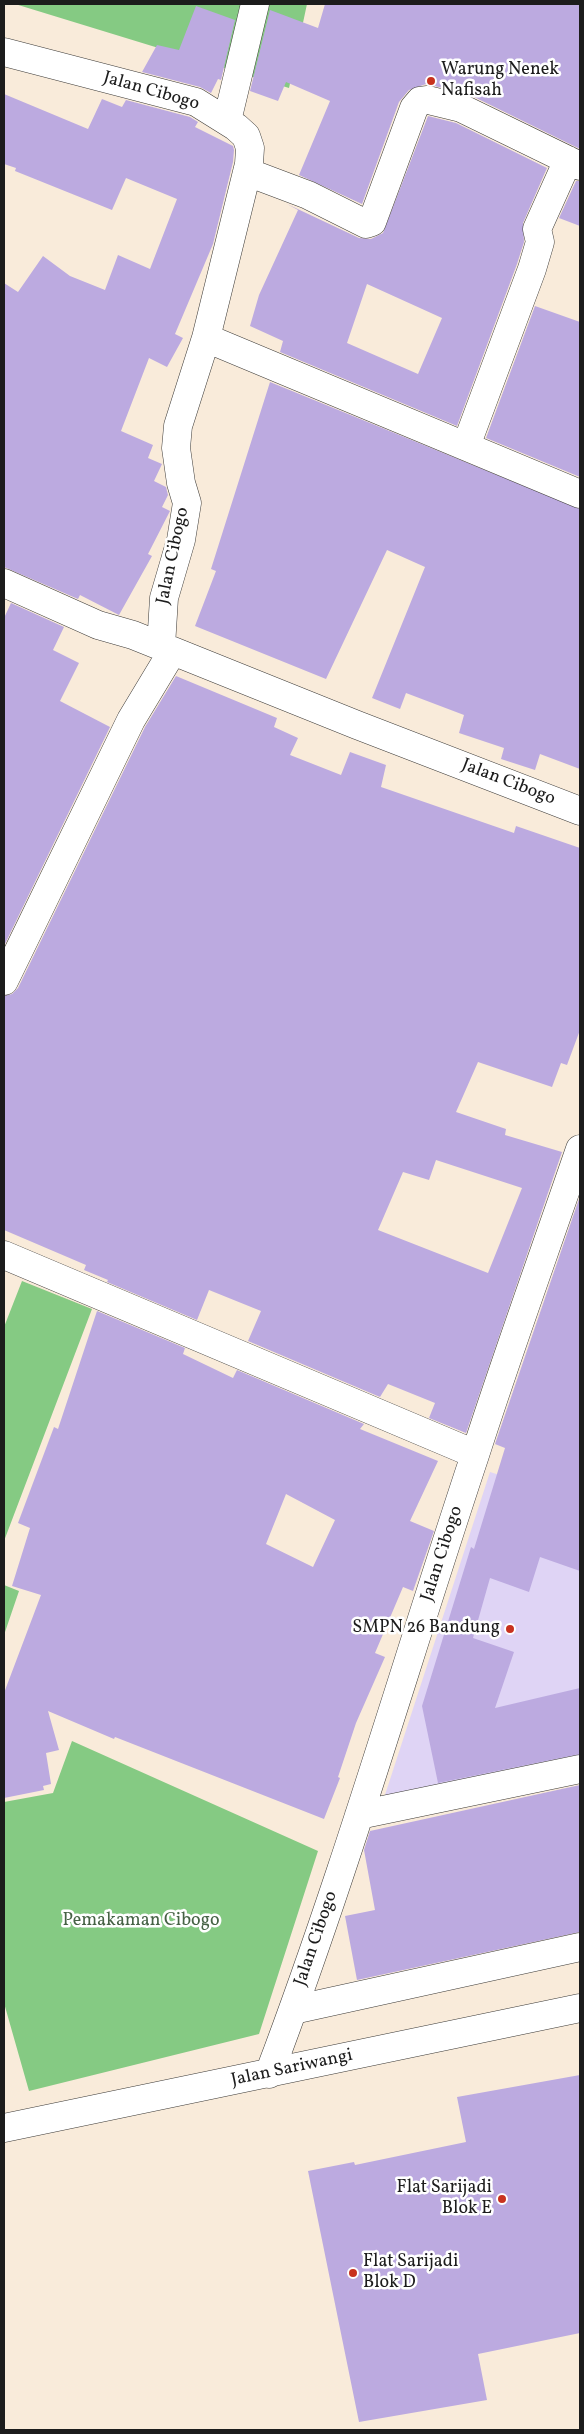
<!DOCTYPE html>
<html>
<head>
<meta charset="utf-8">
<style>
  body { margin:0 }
  #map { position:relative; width:584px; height:2434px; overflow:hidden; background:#f9ebda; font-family:Vollkorn,serif }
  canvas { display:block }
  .frame { position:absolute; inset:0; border:5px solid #1c1c1c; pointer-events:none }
</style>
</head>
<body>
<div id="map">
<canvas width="584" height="2434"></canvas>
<div class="frame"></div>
</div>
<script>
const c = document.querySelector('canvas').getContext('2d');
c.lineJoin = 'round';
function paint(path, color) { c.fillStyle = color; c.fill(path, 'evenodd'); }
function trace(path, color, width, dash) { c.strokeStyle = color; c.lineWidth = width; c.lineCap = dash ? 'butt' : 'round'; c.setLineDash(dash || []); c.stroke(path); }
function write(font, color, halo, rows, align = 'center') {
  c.font = font + ' Vollkorn,serif'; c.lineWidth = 5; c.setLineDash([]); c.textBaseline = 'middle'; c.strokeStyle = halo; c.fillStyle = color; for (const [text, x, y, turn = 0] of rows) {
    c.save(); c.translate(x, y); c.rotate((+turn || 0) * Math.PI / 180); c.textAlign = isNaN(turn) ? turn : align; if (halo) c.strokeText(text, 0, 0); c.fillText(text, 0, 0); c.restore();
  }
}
const built = new Path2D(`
  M490,1472L580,1500V1757L384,1798Z`);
const green = new Path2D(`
  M15,4H307L289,88Z
  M22,1281L92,1309L4,1541V1327Z
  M4,1585L19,1591L4,1635Z
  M72,1741L318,1851L259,2034L29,2091L4,2003V1802L53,1793Z`);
const building = new Path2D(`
  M325,4H580V149L468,94L426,84L409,90L399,102L362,204L299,175L330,101L286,82L278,101L250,91L270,10L318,28Z
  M196,6L235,20L221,80L218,79L211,93L200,87L142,72L157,45L179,50Z
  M4,94L88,129L102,99L122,107L126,100L190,117L198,122L195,127L233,146L234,150L233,162L213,244L175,334L183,338L167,367L149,358L121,431L153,445L148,458L162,464L154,481L166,487L168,495L162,507L170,511L148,554L152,556L119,615L80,595L78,599L4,567V283L18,292L43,256L70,276L105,290L118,255L150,269L177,199L126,178L112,210L15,171L16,168L4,164Z
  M428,116L456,123L547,168L523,223L524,242L517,264L457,426L280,352L283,341L250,326L259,295L298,210L287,204L359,238L371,239L383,233ZM367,284L442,318L418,374L347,343Z
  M576,181H580V226L559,218Z
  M535,306L580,322V477L486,438Z
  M270,382L580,509V769L540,754L535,770L501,759L504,748L459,733L464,715L406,693L400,709L372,698L425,567L387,550L326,679L195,626L216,571L211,569Z
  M11,603L64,627L53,650L79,663L60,701L110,727L4,946V618Z
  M176,676L277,718L274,727L298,738L290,755L341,775L350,752L386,765L381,787L514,833L516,826L580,848V1030L567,1065L561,1063L552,1087L478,1062L456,1112L506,1129L505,1135L562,1152L466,1433L429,1418L435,1403L388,1384L380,1397L248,1341L261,1311L209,1290L197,1320L107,1282L108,1280L84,1270L86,1265L4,1230V996L12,994L18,988L145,727ZM436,1160L522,1188L488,1273L378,1230L403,1172L429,1180Z
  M580,1196V1571L540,1557L529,1592L490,1578L473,1638L514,1652L495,1708L580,1688V1754L438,1783L422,1706L471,1547L474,1549L505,1448L495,1444Z
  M97,1311L185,1348L183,1354L233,1378L237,1370L364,1424L360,1429L438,1461L410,1521L434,1531L413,1591L403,1587L375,1653L385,1657L356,1723L338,1777L340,1778L324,1819L115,1737L114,1739L48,1711L59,1750L46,1753L51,1784L43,1786L44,1790L4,1798V1693L41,1595L12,1586L30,1528L18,1523L54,1427L58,1429ZM286,1494L335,1520L313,1567L266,1544Z
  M580,1785V1932L357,1980L345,1916L375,1910L364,1850L370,1831Z
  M580,2075V2333L478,2354L487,2400L359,2422L308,2171L354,2162L355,2165L466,2142L457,2097Z`);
const minor = new Path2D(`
  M4,52L196,102L236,127L246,136L250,148L249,164L206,338L178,426L176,448L181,483L187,503L181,540L164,598L161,646
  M227,121L255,4
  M247,172L308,195L366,224L372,222L414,108L420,101L428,100L461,108L580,166
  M206,338L580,494
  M466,446L532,269L540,242L537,229L568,160
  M4,583L98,625L133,635L357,725L580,811
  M4,981L131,720L172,652
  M4,1255L475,1454
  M359,1815L580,1769
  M293,2010L580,1947
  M269,2074C346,1871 406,1662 475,1455C508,1352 545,1251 580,1149
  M4,2128L580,2008`);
const markers = [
  [431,81,5,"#c8321e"],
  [510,1629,5,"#c8321e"],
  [502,2199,5,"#c8321e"],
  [353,2273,5,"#c8321e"]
];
const poiNames = [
  ["Warung Nenek",441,71],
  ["Nafisah",441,92],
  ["SMPN 26 Bandung",500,1629,"right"],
  ["Flat Sarijadi",492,2189,"right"],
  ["Blok E",492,2210,"right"],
  ["Flat Sarijadi",363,2263],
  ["Blok D",363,2284]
];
const streetNames = [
  ["Jalan Cibogo",151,92,16],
  ["Jalan Cibogo",174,556,-78],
  ["Jalan Cibogo",508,783,21],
  ["Jalan Cibogo",443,1554,-72],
  ["Jalan Cibogo",317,1939,-71],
  ["Jalan Sariwangi",292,2069,-12]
];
const parkNames = [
  ["Pemakaman Cibogo",141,1922]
];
paint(built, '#dfd4f5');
paint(green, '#85ca83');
paint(building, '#bcaae0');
trace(minor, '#3d3b38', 29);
trace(minor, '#fff', 28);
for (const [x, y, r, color] of markers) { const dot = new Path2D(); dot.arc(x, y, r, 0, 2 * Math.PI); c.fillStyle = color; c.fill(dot); trace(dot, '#fff', 2); }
write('18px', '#1c1c1c', '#fff', poiNames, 'left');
write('18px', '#1c1c1c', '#fff', streetNames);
write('18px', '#466245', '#fff', parkNames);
</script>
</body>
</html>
